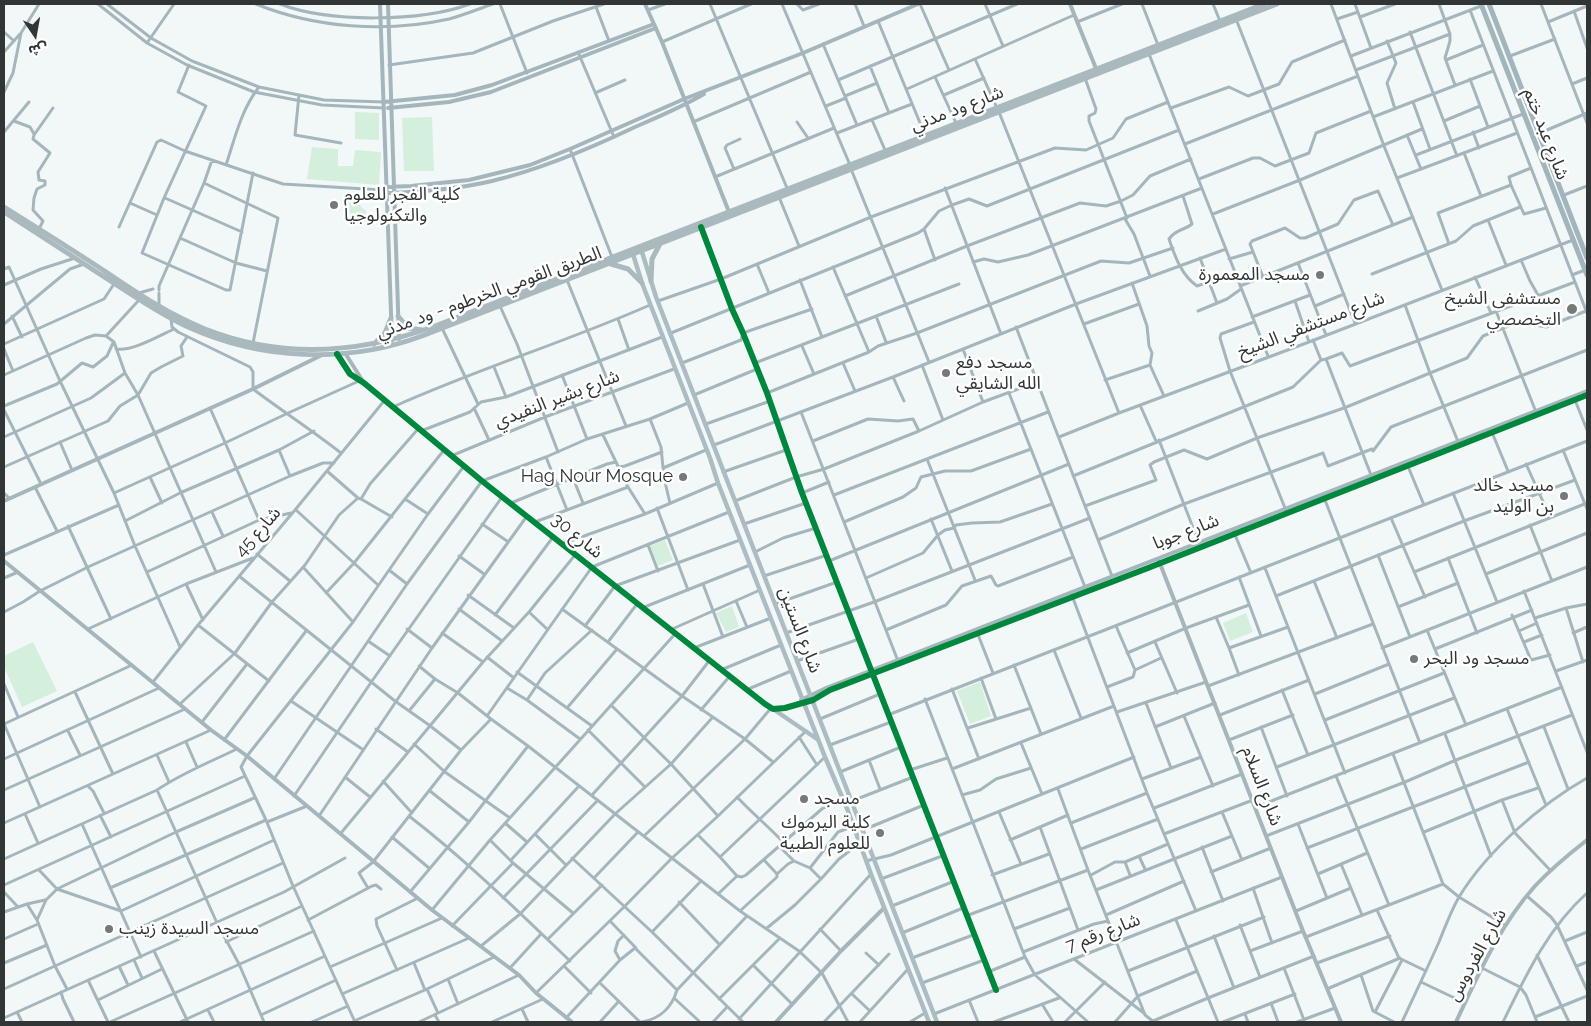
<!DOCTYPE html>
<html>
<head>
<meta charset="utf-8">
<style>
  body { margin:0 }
  #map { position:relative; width:1591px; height:1026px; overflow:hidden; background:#f2f8f8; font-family:Raleway,"Noto Sans Arabic",sans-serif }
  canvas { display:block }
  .frame { position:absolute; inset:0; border:5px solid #313535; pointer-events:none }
  .north { position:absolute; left:10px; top:10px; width:50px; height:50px; -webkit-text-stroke:4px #fff; paint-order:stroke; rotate:168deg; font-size:14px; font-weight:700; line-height:20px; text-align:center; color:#313535 }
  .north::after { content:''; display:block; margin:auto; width:18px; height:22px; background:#313535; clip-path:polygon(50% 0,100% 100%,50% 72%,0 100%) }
</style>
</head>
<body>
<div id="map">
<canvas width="1591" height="1026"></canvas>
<div class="frame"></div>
<div class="north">ش</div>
</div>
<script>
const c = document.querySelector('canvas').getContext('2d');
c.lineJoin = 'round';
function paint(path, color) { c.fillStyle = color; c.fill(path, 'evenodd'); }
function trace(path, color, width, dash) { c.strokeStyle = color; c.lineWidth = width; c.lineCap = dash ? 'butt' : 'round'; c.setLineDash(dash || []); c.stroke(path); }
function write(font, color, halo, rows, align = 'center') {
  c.font = font + ' Raleway,"Noto Sans Arabic",sans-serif'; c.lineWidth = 5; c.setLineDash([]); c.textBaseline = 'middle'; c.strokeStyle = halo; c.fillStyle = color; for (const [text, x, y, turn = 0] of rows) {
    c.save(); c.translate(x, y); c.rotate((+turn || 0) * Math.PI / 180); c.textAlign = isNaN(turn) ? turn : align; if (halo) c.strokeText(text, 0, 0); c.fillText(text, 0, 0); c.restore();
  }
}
const green = new Path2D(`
  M355,112L379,113V140L355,139Z
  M432,117L434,171H404L402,118Z
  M312,147L338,149V166H353L355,150L381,152L379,185L307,179Z
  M348,202H358C364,214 368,204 367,223L349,221C346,215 349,209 348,202Z
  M665,540L673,560L658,566L650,546Z
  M732,606L739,627L726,632L716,613Z
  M1246,613L1253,632L1230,641L1223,623Z
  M33,642L57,691L22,707L4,667V656Z
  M980,682L991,716L970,724L957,691Z`);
const minor = new Path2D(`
  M98,4L147,43L187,65L254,92L322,105L384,108
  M107,4L151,38L192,61L259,87L324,100L384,102
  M256,4C315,28 386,33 449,19C464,15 478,9 493,4
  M280,4C329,23 421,22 470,4
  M500,4L527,73
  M710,4L787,188
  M782,4L850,165
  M797,4L803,10L819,4
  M855,4L864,26
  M920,4L949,70
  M985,4L1003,46
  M1142,4L1158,45
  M1213,4L1220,21
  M1331,4L1384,146L1442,290
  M1355,4L1371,48
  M1439,4L1450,34V41L1445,58L1455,85
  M1541,4L1587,123
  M596,7L609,41
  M648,10L665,4
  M1470,10L1587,313
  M1574,11L1587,48
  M1360,17L1395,4
  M1236,19L1355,323
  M1337,19L1358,12
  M878,21L925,135
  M1077,22L1122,4
  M1548,22L1587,6
  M4,32L14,41
  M1410,32L1457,156
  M1387,41L1396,63L1387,83L1395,109
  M662,42L751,4
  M147,43L174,4
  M823,44L857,125
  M4,52L20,34
  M578,52L614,137
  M1149,54L1268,356
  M1351,56L1481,6
  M1510,56L1555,39
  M975,59L997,108
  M1446,60L1483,45
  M189,65L178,92L206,106L164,198L142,253L226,290H230L253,173
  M389,65L473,53L553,21L604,4
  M870,66L889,113
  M1356,70L1450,34
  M935,77L956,123
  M1085,78L1096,109L1095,113L1089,116V121L1127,218
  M1470,79L1488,127
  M838,80L1017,4
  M1572,84L1587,78
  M907,89L1074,15
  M4,92L13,73L21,33L39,4
  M595,93L625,80
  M299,95L295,135L341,143
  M944,95L984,78
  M845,96L877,83
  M1413,102L1430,149
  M826,106L846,98
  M1171,108L1229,87L1248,96L1279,84L1292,62L1345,40
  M999,112L1119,413
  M1373,117L1493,71
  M872,120L885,150
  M14,121L30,127L34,134
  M1444,121L1480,106
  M693,122L811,72
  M797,122L808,138
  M4,132L29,102
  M1473,132L1479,148
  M837,133L912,104
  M1540,133L1587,113
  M1407,135L1421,169
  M1185,144L1358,76
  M570,149L612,257
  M1464,153L1481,196
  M1416,155L1523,114
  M226,165C235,138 241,110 259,87
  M734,169L725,148L727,145L740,139
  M851,169L929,362
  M715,177L834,128
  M1397,178L1517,133
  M1199,179L1253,158H1260L1275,166L1309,153L1316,133L1371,111
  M204,183L278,218L253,343
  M1511,185L1509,177L1531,168
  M945,188L1001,334
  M1564,195L1587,186
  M1183,196L1192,224C1184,231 1177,228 1169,239C1175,256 1181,275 1197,286L1209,282
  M779,197L799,246
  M165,198L242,232
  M130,203L157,215
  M1213,214L1300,180L1422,129
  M1125,219L1134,234L1150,276
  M1488,220L1506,265
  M119,227L157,142L161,140L185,151L283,184L382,190L386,193
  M701,228L732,309L743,333L767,393L802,493L996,990
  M39,229L43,221L33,210L34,198L37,189L45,185V181L39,180L38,172L50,153L33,139L34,135L53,108
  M924,229L935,260
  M180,238L236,263L267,271
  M1449,244L1438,213L1511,185L1524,214L1546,208
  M1200,258L1217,303
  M1229,259L1253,252
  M1521,260L1530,281L1538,295
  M973,262L984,259L998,262L1028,255L1202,188
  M1298,263L1326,335
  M757,264L769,293
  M833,267L869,352
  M4,269L9,267L60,381L114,493L135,546L180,647
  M1372,274L1456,241L1473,226L1520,207
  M1572,275L1585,270
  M1263,277L1250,244L1252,241L1285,228L1300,238H1305L1338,224L1354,200L1378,191L1393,225
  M1475,277L1491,313
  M567,280L626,426
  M800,280L822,337
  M1132,283L1147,326L1149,346L1152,353L1150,365L1164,396
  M4,285L41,269L75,258
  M1240,286L1413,217
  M159,290V286L204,183L212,160
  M139,293L153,289
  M159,293V306
  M845,296L967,246L1080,203L1106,206L1121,201L1133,195L1150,176L1191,159
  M658,301L721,279L871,217L1055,148L1086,150L1113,138L1126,119L1168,102
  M1295,301L1309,342
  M1405,305L1430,373L1459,444
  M500,306L517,344L558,452
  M1315,306L1344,294
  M1198,311L1227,299L1241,289
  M1496,311L1536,412
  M12,316L22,337
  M876,316L886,342
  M1252,317L1310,295
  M171,319L172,327L178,332L250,367L253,372V389C282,411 312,430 341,453
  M618,319L629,350
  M1254,322L1221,334L1220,338L1230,371L1287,513
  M4,324L70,269L84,264
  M1084,324L1139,304
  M1016,327L1112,576
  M442,328L478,404
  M671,333L918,233L924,229L939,211L952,205L969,199L987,206L1179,130
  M106,336L114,342L125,373L138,395L216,572
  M1313,340L1321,360L1326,359L1371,475
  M4,344L104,299L114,284
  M802,346L814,374
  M4,349L13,371
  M116,349C131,352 159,336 174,329
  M963,349L983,402
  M1326,359L1342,353L1350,366L1575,282
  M682,363L741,340L743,333L812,309
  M755,363L959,284
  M843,363L855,391
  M922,365L943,420
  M494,367L506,397
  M4,375L86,338L95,335L106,336L139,300
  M562,375L587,439
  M893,377L904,401
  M1105,380L1150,365
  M767,393L869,352L878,346L917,333L1101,261L1129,263L1173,248
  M1009,393L1085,587
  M694,395L757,369
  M1575,400L1587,430
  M1140,405L1156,441
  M4,406L57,384L82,363L93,367L107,356L113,343
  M393,407C477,369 566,342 650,305
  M210,408L259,520
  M474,408L489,440
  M4,410L41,484
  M801,412L898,661
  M650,419L661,447L664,478L670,503
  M706,424L770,401
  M1491,430L1508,471
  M421,431L470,412L481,402L506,397L662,337
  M603,435L628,487L645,514
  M4,437L91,398L125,373
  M1059,437L1119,413L1309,342L1573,240
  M1159,440L1199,543
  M813,441L868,419L898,421L913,419L919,431
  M60,442L72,470
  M714,445L893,377L1076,304L1226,249
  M279,450L290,476
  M1563,450L1587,509
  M451,456L545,417L674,369
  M546,457L567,510
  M927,459L975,580
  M1407,464L1424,505
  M1526,464L1550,517
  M4,467L108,421L120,406L138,395L151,373L161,367L183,356L181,346L187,337
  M618,467L625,466L662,452
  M663,468L706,450
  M327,471L358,498
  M723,472L786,450
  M1073,476L1293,387L1321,360
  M150,477L162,503
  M573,478L583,503
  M35,487L57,531
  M4,493L9,498
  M114,493L225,443L286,414L359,381
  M802,493L829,482
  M1453,493L1497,602
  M834,495L1048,412
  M1323,495L1420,743
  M361,499L392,517
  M405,499L428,514
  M735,501L796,477L824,469L919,431L983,402L1037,382
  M511,503L607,464L616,462
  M1085,506L1156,480L1150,465L1154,462L1184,450L1207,459L1257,438L1344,408L1467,358L1483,336L1518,322L1546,327L1586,311
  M657,508L688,590
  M296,510L378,585
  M212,512L223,536
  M1391,518L1425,597
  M931,519L952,571
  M125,521L180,493L279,450L314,431
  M535,522L628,487
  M844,522L903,497L916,488L921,477L945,471H971L1031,449
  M482,524L507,541
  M744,524L806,503
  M1530,525L1552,581
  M68,526L111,619
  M1233,530L1251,573
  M1098,540L1184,504L1323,453L1328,466L1372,449L1373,451L1391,427L1587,350
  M562,544L645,514L718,483
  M648,545L658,571
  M755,552L783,538L816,528
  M257,554L290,581
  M4,555L119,505
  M1378,555L1410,637
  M459,556L484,574
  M1448,558L1477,633
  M829,561L1069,464
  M303,567L353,622
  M1265,568L1345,773
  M389,570L407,584
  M147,572L259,520L291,513
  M1414,572L1587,503
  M1486,574L1587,533
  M239,576L395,701L429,725L461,750
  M764,576L827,555
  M1239,577L1261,636
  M4,578L18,572
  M866,578L923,553L938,535L945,530L954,528L956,525L972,523L1000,522L1052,504
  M1314,581L1337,638
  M186,584L203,620
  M703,584L723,637
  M1524,591L1587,752
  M326,593L354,563L444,450
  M1071,593L1147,793L1196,911
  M468,595L514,628
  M1276,596L1464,521L1575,480
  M736,601L747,627
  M775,604L837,582
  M1398,607L1458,583
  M642,608L750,565
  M1566,608L1583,662
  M459,609L502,641
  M562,609L682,696L745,739L773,762
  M4,612L23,602L40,591L88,567L290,476L323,463H334
  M529,612L547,629
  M495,615L553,537
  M1512,615L1531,660L1550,655
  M1216,617L1229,648L1239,675
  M1535,618L1566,608L1587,604
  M198,625L269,681
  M585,626L615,586L740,540
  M88,629L186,584L253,558
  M407,629L432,648
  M670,630L760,590
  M886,630L946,605L962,586L991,576L996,585L998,586L1073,557
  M1427,630L1466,725
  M1519,631L1537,623
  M977,632L993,673
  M442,633L483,662
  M786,633L874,602L1090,518
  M1573,633L1587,627
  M368,641L390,656
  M608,642L637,604
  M1155,642L1177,693
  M1524,642L1542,635
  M694,648L771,618
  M1229,648L1288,627
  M1382,648L1587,567
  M1435,649L1532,610
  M1054,650L1081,718
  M1127,653L1186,628L1249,605
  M487,657L514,678
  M797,661L859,639
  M1014,665L1041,734
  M419,666L435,679L458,693L491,719L528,746L740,911L799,951L822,973L848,1022
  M721,670L781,645
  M1135,670L1161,658
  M1556,671L1587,660
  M517,672L592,726
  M981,678L996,719
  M153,682L198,625L295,510L384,401
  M4,684L18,717
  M1208,686L1373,624
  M1107,687L1133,677L1135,670L1116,626
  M507,688L527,700L580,739
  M952,689L979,759
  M746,690L791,671
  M1282,690L1308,755
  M75,692L113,774
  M1315,694L1389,664
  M925,699L1025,957L1035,975L1088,1022
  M527,700L545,673L592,630
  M291,701L362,749
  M1146,703L1171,768
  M180,704L235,653L272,602L305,565L339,515L358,498L361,499L370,484L418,429
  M611,705L671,764L718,816
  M567,708L617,649
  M1507,709L1546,805
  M701,710L729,677
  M409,711L435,679
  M1117,712L1206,682
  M888,715L1587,441
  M1220,715L1309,680
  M487,716L592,567L729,512
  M1184,716L1213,786
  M820,719L880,694
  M1325,720L1444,673
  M202,722L247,664
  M4,724L132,665
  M4,724L40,807
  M1155,727L1215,703
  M1261,727L1287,796
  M1544,727L1568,789
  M968,728L1031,708
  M376,729L408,752
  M588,730L645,787
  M68,731L80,755
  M1445,734L1491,856
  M799,737L817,765
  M224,740L306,631
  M1229,740L1293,715
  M186,742L197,767
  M1021,743L1042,794
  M414,744L445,772L510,818
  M830,745L891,722
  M1393,754L1443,884L1459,897L1505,925
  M157,755L169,782
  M4,759L159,688
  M869,760L880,789
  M1277,767L1454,698
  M952,769L1114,706
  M910,770L947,758
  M840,772L901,747
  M1336,776L1389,905
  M345,777L370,797
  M274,779L407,584L482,481L546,457L587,439L650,419L688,403
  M1142,779L1201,757
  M383,781L412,813
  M88,786L93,791L104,813
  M1058,789L1088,870L1145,1015L1154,1022
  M4,790L185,709
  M157,790L217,923L239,964L264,1022
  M430,791L469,822
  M592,795L682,696L709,661
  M962,795L980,790L996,779L1031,768
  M294,796L372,681L502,497
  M737,797C752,813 768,826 783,842
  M1502,800L1515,833L1550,870
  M852,801L913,777
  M1256,807L1562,687
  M1154,808L1242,774
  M999,812L1021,864
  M1222,812L1242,860
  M25,814L38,843
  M100,815L111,837
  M319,816L432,648L527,516
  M409,816C466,860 518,911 570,961
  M267,822L307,806
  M4,823L211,730
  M505,823L527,842
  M1071,823L1147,793
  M82,824L141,957
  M1298,824L1327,898
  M1040,827L1078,930
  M863,830L924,805
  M1424,832L1502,800L1538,788
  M341,833L483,662L529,612L575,555
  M535,834L566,865
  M1164,834L1253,800
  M698,835L720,857L825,757
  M644,836L745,739L771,708
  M1266,836L1405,782L1456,760L1572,715
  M392,837L429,868
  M1010,840L1068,815
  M1202,847L1223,901
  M1307,848L1529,762
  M1081,849L1158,819
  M1139,856L1145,869
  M572,858L652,932L743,1022
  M4,859L157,790C182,773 210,762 237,749
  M511,860L579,786
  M764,860L777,874
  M866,861L891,855L1134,757
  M1125,862L1130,875
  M513,863L573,913
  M1341,864L1362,915
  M810,868L838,832L854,826
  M39,870L57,889L121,911L274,840
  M1211,872L1271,848
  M1318,874L1367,853
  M992,875L1049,854
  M1091,875L1115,862H1125L1168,844
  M737,876L742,877L746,875L823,808L843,800
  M594,878L638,832
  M821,879L839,859L860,843
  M881,879L942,856
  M4,885L245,776
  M110,888L266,820
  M368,888L359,873L373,862L461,750L491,719
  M1253,888L1272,943
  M1096,890L1232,836
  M4,892L18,907
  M410,892L469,822L528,746
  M718,894L737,876L720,857
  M1527,896L1551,917L1557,925L1587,990
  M503,898L598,800
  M679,902L719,944
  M27,904L45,900
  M892,906L952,882
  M432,910L490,840L675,634
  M1377,910L1399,958L1426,971
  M740,911L777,877V874L788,864L794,861
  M1296,911L1351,888
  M4,912L27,904L37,920L46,900L57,889L176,832L254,798
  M1106,915L1184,881
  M966,916L1088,870
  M37,920L55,966L67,989
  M308,920L372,886L376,885L381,889
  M1176,920L1218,1022
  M610,921L636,948
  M1240,925L1260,977
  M452,926L513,863L490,840
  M767,928L795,905L821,879L810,868L794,861L779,846
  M820,929L841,951
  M1014,929L1070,908
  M652,932L701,881
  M902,933L963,908
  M1214,936L1234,988
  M1306,937L1443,884
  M4,939L38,924
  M548,939L602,885
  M1565,941L1587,932
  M226,942L302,906
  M481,946L520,914L615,814L671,764L712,718
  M154,951L188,1022
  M1250,951L1303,931
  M1023,952L1094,924L1108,921
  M866,953L879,965
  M1537,955L1569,1022
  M912,958L973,935
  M1074,959L1145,1014
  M134,960L142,978
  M620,960L615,951L618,941L624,935
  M4,963L47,945
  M414,963L425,990
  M1317,963L1390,936
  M753,965L792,1004
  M119,966L128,985
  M564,966L591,993
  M1577,966L1587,962
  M330,967L442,918
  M510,968L541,934
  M1284,968L1304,1020
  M1482,968L1520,987L1526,995L1537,1022
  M397,970L377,926L376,919L418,898
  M1128,971L1264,917
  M988,972L1025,957
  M1361,975L1373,1011L1394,1022
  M448,979L458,1004
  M88,980L108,1022
  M1421,982L1465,1003
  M600,983L640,1022
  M922,983L984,960
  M4,989L283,863
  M427,989L438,1013
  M1327,989L1400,958
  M61,992L63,999L74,1022
  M536,993L625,906L671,859L718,816L806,731
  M342,994L469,938
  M852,994L870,1011
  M674,998L699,1021
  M719,999L780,938
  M98,1000L162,969
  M969,1000L978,1022
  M1271,1003L1278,1022
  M1042,1004L1053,1022
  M522,1009L528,1022
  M208,1010L214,1022
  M17,1012L22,1022
  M1375,1012L1402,960
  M934,1014L1282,877
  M1245,1014L1248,1022
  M261,1015L336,980
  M435,1015L439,1022
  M1535,1017L1587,996
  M4,1018L284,892L345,858
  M566,1018L620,960L635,948L677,990
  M739,1019L871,874
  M354,1021L427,989L494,957
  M1153,1021L1208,998L1314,956
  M110,1022L314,931
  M180,1022L325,956
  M312,1022L348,1006
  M355,1022L293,886L266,820L241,767L247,756L353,622L428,514L464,466
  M419,1022L519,975
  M492,1022L543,999
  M600,1022L619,1001
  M642,1022C660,1019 672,1007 677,990L747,916
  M713,1022L727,1007
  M824,1022L889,954
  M860,1022L908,969
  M910,1022L925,1013
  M994,1022L1059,998
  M1065,1022L1105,982
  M1115,1022L1138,996L1197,971
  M1223,1022L1295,994
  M1297,1022L1335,1008
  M1402,1022C1414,996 1427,969 1439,942C1445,927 1451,911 1459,897C1487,851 1541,804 1587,778
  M1503,1022C1526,975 1548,928 1587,893`);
const tertiary = new Path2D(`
  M380,4L392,341
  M388,4L399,339
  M645,4L662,42L729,212
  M1070,4L1097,71
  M384,102L455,95L492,85L654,24
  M388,108L449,102L491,92L656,28
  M386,187L411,186L469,180L530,165L570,149L684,99L803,53L918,4
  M386,193C422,192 458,189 492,181C542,169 589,149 635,127C658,117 682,107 704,94
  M345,353L364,383
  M337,354L350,374L364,383L482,481L765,704L773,709L785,708L813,700L830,690L1148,568L1587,395
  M4,501L253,389L322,355
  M4,561L211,730L247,756L432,910L519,975L536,993L572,1022
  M1159,561L1303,931L1341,1022
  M801,700L826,688L1587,391
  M776,1022L841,951L884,908
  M1456,1022C1478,975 1500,925 1535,886C1551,869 1569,854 1587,840`);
const secondary = new Path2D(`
  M641,249L656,297L937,1022
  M632,251L642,283L710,458L718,483L825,757L848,811L871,874L929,1022
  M773,709L817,739`);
const primary = new Path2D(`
  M1481,4L1587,275
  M1489,4L1587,258`);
const trunk = new Path2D(`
  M4,207C36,227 68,247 100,268C134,291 167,314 205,329C281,359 359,354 435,326L1264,4
  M4,212C40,235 76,259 112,282C137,298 161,315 188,327C261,360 346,364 422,336L1277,4
  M611,264L628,269L642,283
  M651,281L652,259L660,244
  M398,316L408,328L422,330
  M374,344L385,333L391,318`);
const cycleway = new Path2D(`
  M701,227L732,309L743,333L767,393L802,493L996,990
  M337,354L350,374L364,383L482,481L765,704L773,709L785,708L813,700L830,690L1148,568L1587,395`);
const markers = [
  [334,205,5,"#757979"],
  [1320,275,5,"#757979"],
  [1572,309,6,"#757979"],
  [946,373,5,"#757979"],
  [683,477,5,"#757979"],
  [1564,496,5,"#757979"],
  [1414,659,5,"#757979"],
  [804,799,5,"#757979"],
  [880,833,5,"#757979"],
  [109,929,5,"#757979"]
];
const streetNames = [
  ["شارع ود مدني",957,109,-21],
  ["شارع عبد ختم",1546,134,69],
  ["الطريق القومي الخرطوم - ود مدني",489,293,-20],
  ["شارع مستشفي الشيخ",1311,325,-21],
  ["شارع بشير النفيدي",557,399,-21],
  ["شارع 45",258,532,-49],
  ["شارع جوبا",1186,532,-21],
  ["شارع 30",577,536,39],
  ["شارع الستين",800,630,69],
  ["شارع السلام",1262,786,69],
  ["شارع رقم 7",1103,933,-21],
  ["شارع الفردوس",1477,955,-61]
];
const poiNames = [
  ["كلية الفجر للعلوم",344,195],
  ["والتكنولوجيا",344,216],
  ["مسجد المعمورة",1310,275,"right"],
  ["مستشفى الشيخ",1561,299,"right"],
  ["التخصصي",1561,320,"right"],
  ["مسجد دفع",956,363],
  ["الله الشايقي",956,384],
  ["Hag Nour Mosque",673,477,"right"],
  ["مسجد خالد",1554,486,"right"],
  ["بن الوليد",1554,507,"right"],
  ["مسجد ود البحر",1424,659],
  ["مسجد",814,799],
  ["كلية اليرموك",870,823,"right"],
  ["للعلوم الطبية",870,844,"right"],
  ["مسجد السيدة زينب",119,929]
];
paint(green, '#d4efdb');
trace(minor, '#a4b6bc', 3);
trace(tertiary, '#a4b6bc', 4);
trace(secondary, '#abbcc3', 4.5);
trace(primary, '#a2b5bc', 5);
trace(trunk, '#aab9be', 5);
trace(cycleway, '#00873e', 6);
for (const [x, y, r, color] of markers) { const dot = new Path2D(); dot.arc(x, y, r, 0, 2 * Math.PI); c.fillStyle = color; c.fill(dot); trace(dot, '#fff', 2); }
write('18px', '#313535', '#fff', streetNames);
write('18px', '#313535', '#fff', poiNames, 'left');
</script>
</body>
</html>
